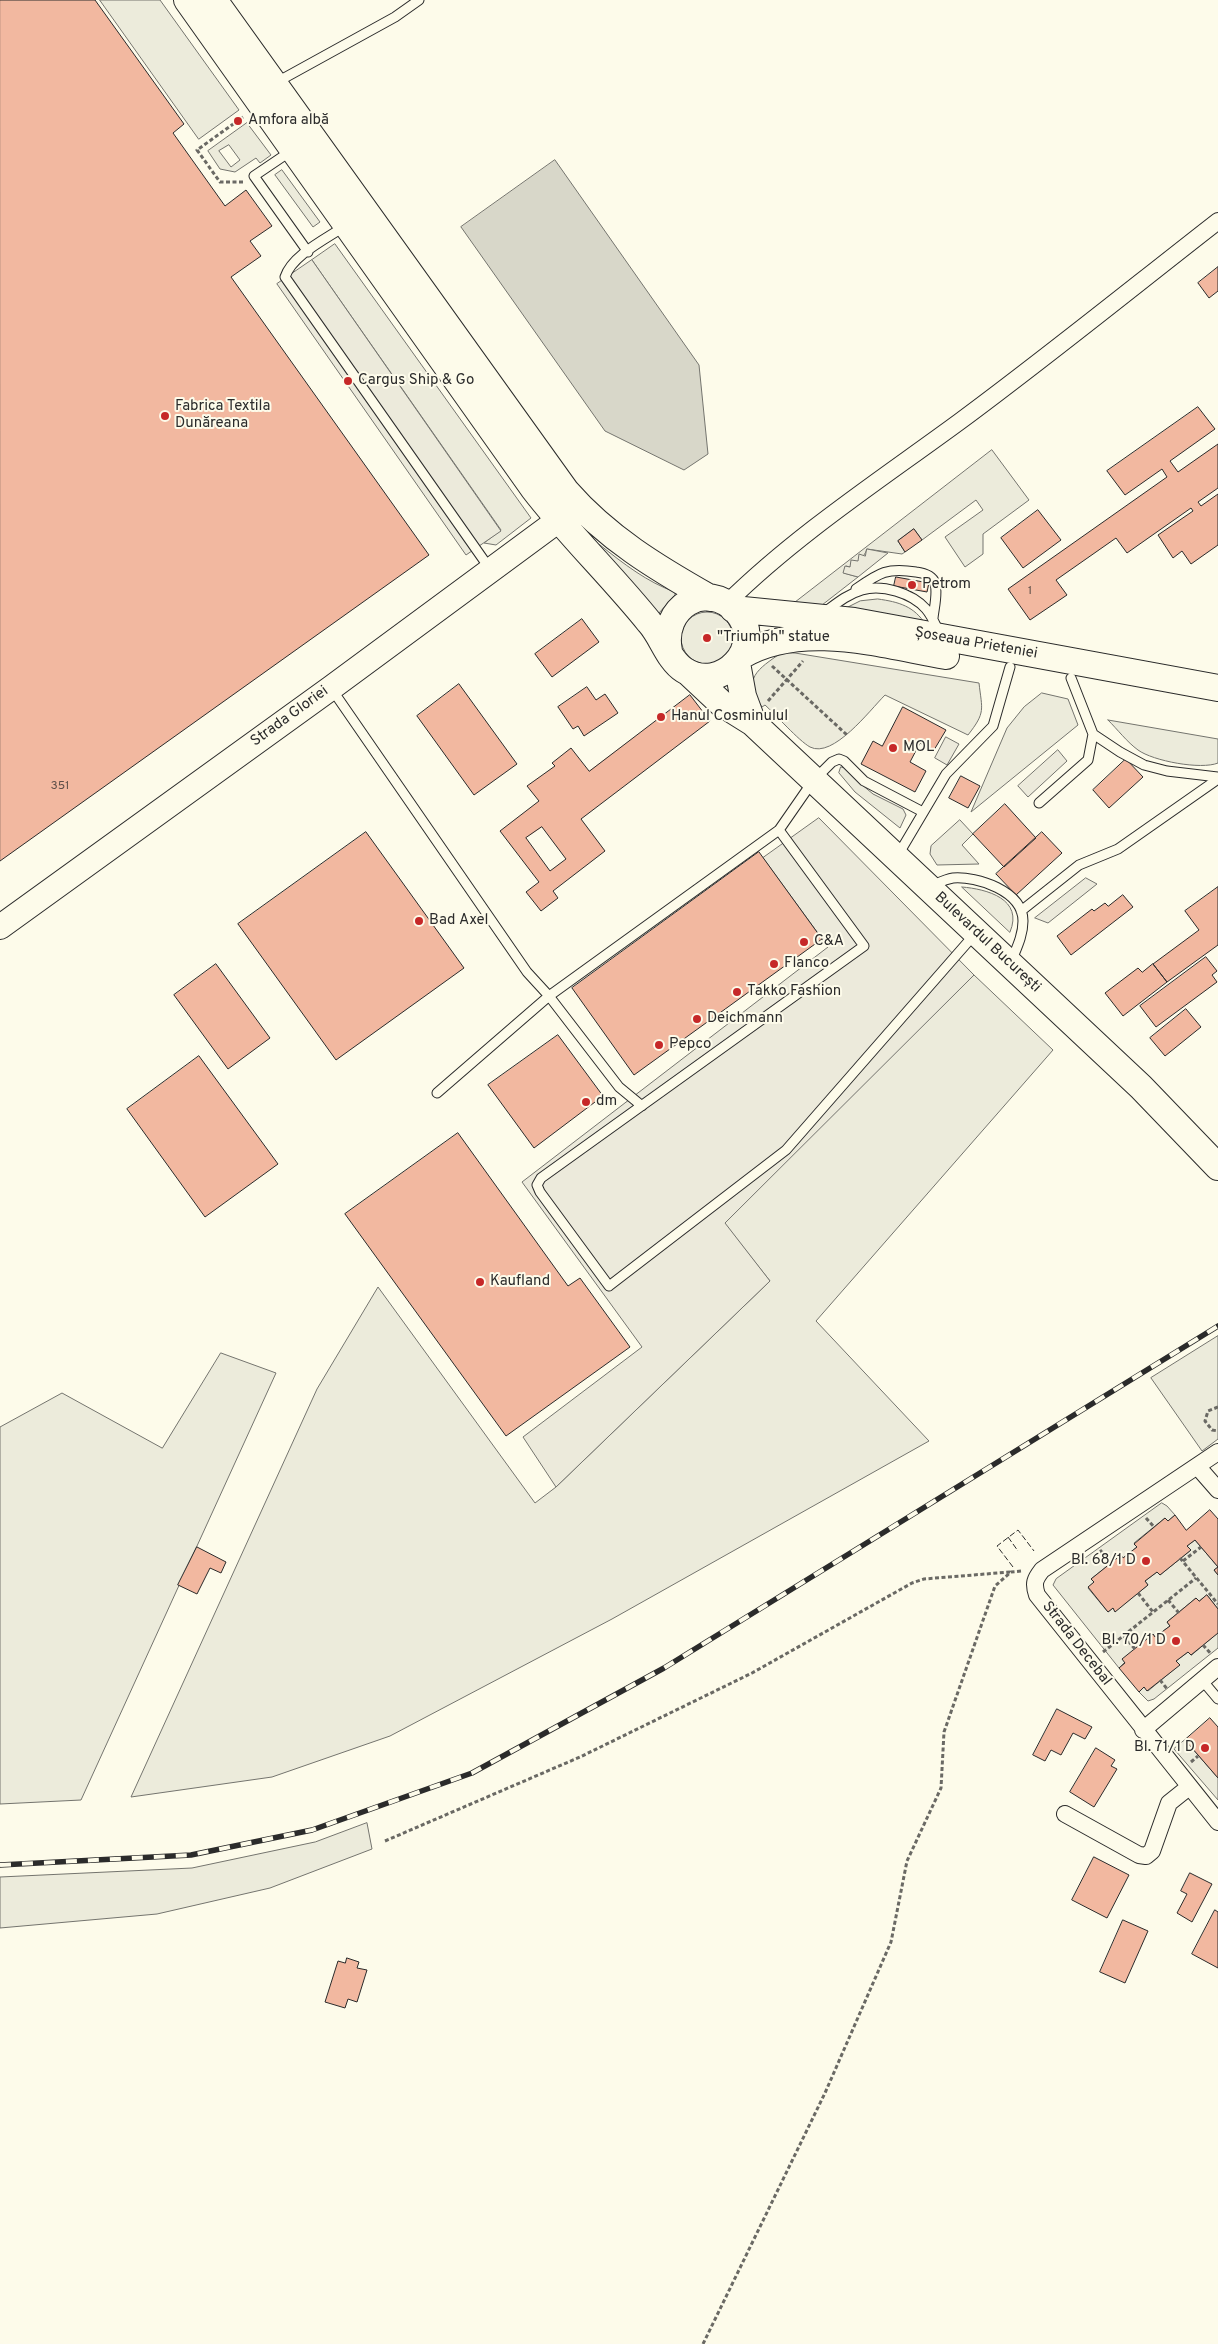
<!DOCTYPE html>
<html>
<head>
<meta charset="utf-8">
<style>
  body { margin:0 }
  canvas { display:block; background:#fdfbea }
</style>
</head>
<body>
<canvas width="1218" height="2344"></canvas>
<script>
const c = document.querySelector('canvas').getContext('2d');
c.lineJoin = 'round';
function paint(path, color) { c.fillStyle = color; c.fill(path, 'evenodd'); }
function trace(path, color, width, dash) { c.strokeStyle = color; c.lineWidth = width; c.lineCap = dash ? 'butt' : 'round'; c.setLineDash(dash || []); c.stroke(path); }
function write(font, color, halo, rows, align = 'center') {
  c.font = font + ' Overpass,sans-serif'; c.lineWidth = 4; c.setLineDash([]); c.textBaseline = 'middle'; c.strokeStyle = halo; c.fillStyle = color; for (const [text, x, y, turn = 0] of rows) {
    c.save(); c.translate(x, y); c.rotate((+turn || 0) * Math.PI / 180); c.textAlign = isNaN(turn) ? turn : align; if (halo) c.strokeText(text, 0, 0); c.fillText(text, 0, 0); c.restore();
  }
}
const green = new Path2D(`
  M100,0H160L239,110L199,139Z
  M247,123L271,155L260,163L256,158L235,172L220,169L208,151ZM229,145L240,160L231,167L219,151Z
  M282,170L320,222L313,227L275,175Z
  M335,244L531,518L496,545L484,543L501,530L312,260Z
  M992,450L1029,500L983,534V554L965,567L945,537L983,510L976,500L922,540L914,529L898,541L905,552L902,554L867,549C864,558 857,562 850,567L846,566L844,573L858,577L822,605L789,607Z
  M596,544L600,545C624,564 647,582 675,592V595L659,613Z
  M878,599C899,602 914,606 926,625L846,608L860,601Z
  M681 638a26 26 0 1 1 52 0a26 26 0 1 1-52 0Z
  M781,653H795L979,683C982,710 986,712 968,735L885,695C870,710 833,759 810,747C799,741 775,714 765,705L762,707C741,679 758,669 781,653Z
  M1042,693L1068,699L1078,725L971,812L1007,728L1024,707Z
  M1108,720L1218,739V763C1201,770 1153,761 1138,750C1127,742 1118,730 1108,720Z
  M841,767L845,768L861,784L873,794L903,809L906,815L900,828L855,792L839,773Z
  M960,820L973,834L962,845L979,864L937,865L930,854L931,846Z
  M962,887C987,889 1024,899 1010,932Z
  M974,975L1053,1050L816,1321L929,1441L612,1619L390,1736L272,1777L131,1797L317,1389L378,1287L535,1503L556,1487L770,1281L724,1223Z
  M1218,1336V1439L1202,1451L1151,1378Z
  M221,1353L276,1373L81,1800L0,1804V1427L62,1393L162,1448Z
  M1162,1503L1167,1506L1175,1515L1168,1521L1165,1518L1134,1543L1137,1547L1123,1558L1121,1555L1091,1579L1094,1582L1088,1588L1108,1612L1113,1608L1115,1611L1148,1585L1145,1581L1157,1572L1160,1575L1191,1550L1187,1546L1195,1540L1218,1567L1214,1570L1218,1575V1609L1207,1595L1199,1601L1196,1598L1167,1622L1170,1626L1155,1637L1153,1634L1119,1668L1053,1585L1056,1579Z
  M1218,1633V1648L1154,1699L1148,1701L1139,1692L1144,1687L1148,1691L1179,1665L1176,1661L1188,1652L1191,1655Z
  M1185,1740L1218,1778V1800L1174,1749Z
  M367,1823L372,1849L270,1888L157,1914L0,1928V1877L192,1868L315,1842Z`);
const parking = new Path2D(`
  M312,260L501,531L466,555L277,284Z
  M867,549L888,553L858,577L843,573L845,566L850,567L851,560L858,561L859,554L865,556Z
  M946,737L959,744L947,765L935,758Z
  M1058,750L1067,761L1028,797L1018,786Z
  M819,818L974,975L725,1223L770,1281L556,1487L523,1437L642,1347L522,1182L828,947L763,858Z
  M1086,878L1097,884L1048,923L1035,918Z`);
const water = new Path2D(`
  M555,160L699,365L708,454L684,470L605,431L461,227Z`);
const building = new Path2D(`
  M0,0H95L184,124L173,133L225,206L246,190L272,226L250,241L261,256L231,277L429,555L0,861Z
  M1218,267V291L1209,298L1198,283Z
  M1198,407L1215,429L1170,461L1178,472L1218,444V488L1198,502L1201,506L1218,494V545L1191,564L1182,551L1173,558L1158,535L1193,511L1191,508L1127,553L1116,538L1056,580L1067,595L1030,620L1008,589L1167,477L1162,469L1125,495L1107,471Z
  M1038,510L1061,540L1023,568L1001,538Z
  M914,529L922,540L905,552L898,541Z
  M896,577L929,583L927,592L894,586Z
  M582,619L599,642L552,677L535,654Z
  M459,684L517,764L474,795L417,716Z
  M587,687L596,700L605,694L618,713L584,736L578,726L573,729L558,707Z
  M690,695L710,721L581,819L605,851L553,891L558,898L541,911L526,892L539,882L500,831L539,801L527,786L555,766L552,763L571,748L589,771ZM542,827L566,859L550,871L526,838Z
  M903,707L946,730L934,750L920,743L910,762L926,771L915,792L861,764L873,741L882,746Z
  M1126,759L1143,777L1109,808L1093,790Z
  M961,776L980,786L968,808L949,798Z
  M1005,804L1036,838L1004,867L973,834Z
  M366,832L464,968L336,1060L238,924Z
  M1042,832L1062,853L1016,895L996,874Z
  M759,852L822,939L634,1075L572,988Z
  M1218,887V945L1167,982L1153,964L1199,930L1185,911Z
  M1123,895L1133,907L1071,955L1057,936L1092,909L1094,911L1105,903L1108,906Z
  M1206,957L1217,971L1212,975L1217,982L1156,1027L1140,1006Z
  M216,964L270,1038L228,1069L174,995Z
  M1153,964L1167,982L1123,1016L1105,993L1138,968L1142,972Z
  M1186,1009L1201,1027L1165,1056L1150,1038Z
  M558,1035L603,1096L534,1148L488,1085Z
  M199,1056L278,1164L205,1217L127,1109Z
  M458,1133L568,1286L580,1278L630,1347L506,1436L345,1214Z
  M1210,1510L1218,1519V1575L1214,1570L1218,1567L1195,1540L1187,1546L1191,1550L1160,1575L1157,1572L1145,1581L1148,1585L1115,1612L1113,1608L1108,1612L1088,1587L1094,1582L1091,1579L1121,1555L1123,1558L1137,1547L1134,1544L1165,1518L1168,1521L1175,1515L1186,1530Z
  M197,1547L226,1562L221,1573L210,1568L197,1594L178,1585Z
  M1207,1595L1218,1609V1633L1191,1655L1188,1652L1176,1661L1180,1665L1147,1691L1144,1687L1139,1692L1119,1668L1125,1663L1122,1659L1153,1634L1155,1637L1170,1626L1167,1622L1196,1598L1199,1601Z
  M1057,1709L1092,1727L1085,1739L1073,1733L1061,1755L1051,1750L1045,1761L1033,1755Z
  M1210,1718L1218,1727V1778L1185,1740Z
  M1096,1748L1115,1760L1111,1766L1117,1769L1094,1807L1070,1792Z
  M1094,1857L1129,1875L1107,1918L1072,1900Z
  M1190,1873L1212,1884L1192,1922L1177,1913L1187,1894L1181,1891Z
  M1215,1910L1218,1912V1968L1192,1954Z
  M1123,1920L1148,1931L1125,1983L1100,1972Z
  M347,1958L359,1962L357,1968L367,1970L357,2002L348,1999L345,2008L325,2002L338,1961L345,1963Z`);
const path = new Path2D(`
  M243,182H220L197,150L243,117
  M772,666L847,735
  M768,701L803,661
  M1218,1407L1208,1411L1205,1421L1212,1430L1218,1431
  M1146,1518L1154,1527
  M1100,1550L1111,1563
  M1180,1558L1218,1604
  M1183,1561L1201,1547
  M1138,1593L1153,1612
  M1168,1600L1179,1613
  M1124,1636L1135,1649
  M1203,1645L1211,1654
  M1103,1652L1196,1578
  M1160,1680L1168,1690
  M1191,1762L1198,1756
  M385,1841L580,1757L752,1673L912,1583L924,1579L1010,1572
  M703,2344L825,2093L891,1942L907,1861L941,1788L944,1732L995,1586L1011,1572L1022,1571`);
const service = new Path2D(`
  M277,82L395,17L419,0
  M291,151L254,176L308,252
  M345,226C326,239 292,255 285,277L490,569
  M856,589C879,573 887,567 916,572C924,573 932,575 935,583C938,594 934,608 933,618
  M825,612C837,603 848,594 862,590C882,584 912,593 926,609C932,616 935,624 939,632
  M1071,678L1093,734L1120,752L1144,765L1167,771L1218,777
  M331,688L527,972L549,996L437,1093
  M1039,803L1088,760L1093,734
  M779,830L864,946L541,1178L537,1185L540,1192L609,1286L786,1150L974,935
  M898,855L946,774L993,726L1010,667
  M931,886C938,883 946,879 953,878C977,876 1023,891 1023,921C1023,936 1016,949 1011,962
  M1021,911L1079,865L1118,849L1218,779
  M642,1106L619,1087L549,996L779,830L813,781L832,762L839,759L844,761L864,781L923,812
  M1202,1680L1218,1699`);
const minor = new Path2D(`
  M727,603C796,535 880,480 959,422C1047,357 1132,288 1218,221
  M1218,1452L1042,1570C1035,1579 1033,1583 1037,1595L1218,1822
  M1197,1466L1218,1490
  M1143,1730L1218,1667
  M1065,1814L1139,1855L1146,1856L1152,1851L1169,1803L1189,1787`);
const secondary = new Path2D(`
  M0,927L331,688L575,508`);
const primary = new Path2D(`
  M187,0L533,488C569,535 612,576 649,622C662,636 668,660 684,670C721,695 767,646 737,612C706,578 660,608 669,651
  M214,0L566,491C607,538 657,568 710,598
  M733,609L854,621L1218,688
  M741,656C802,620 881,645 946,656
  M737,663L743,696L753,723
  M689,673L721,703L753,723L1141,1087L1218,1167`);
const rail = new Path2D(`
  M0,1865L191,1855L312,1830L472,1773L664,1668L1218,1326`);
const fence = new Path2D(`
  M1008,1537L1018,1551
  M1013,1567L997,1546L1018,1530L1034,1551`);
const markers = [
  [238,121,5,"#c62828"],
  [348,381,5,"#c62828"],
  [165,416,5,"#c62828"],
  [912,585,5,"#c62828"],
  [707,638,5,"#c62828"],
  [661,717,5,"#c62828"],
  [893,748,5,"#c62828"],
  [419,921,5,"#c62828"],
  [804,942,5,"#c62828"],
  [774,964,5,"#c62828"],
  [737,992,5,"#c62828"],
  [697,1019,5,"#c62828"],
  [659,1045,5,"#c62828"],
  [586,1102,5,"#c62828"],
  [480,1282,5,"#c62828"],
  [1146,1561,5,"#c62828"],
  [1176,1641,5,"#c62828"],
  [1205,1748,5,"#c62828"]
];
const numberNames = [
  ["1",1030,592],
  ["351",60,787]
];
const poiNames = [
  ["Amfora albă",248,121],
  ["Cargus Ship & Go",358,381],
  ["Fabrica Textila",175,407],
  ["Dunăreana",175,424],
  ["Petrom",922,585],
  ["\"Triumph\" statue",717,638],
  ["Hanul Cosminulul",671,717],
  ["MOL",903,748],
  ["Bad Axel",429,921],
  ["C&A",814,942],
  ["Flanco",784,964],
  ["Takko Fashion",747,992],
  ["Deichmann",707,1019],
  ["Pepco",669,1045],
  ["dm",596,1102],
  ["Kaufland",490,1282],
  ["Bl. 68/1 D",1136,1561,"right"],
  ["Bl. 70/1 D",1166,1641,"right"],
  ["Bl. 71/1 D",1195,1748,"right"]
];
const streetNames = [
  ["Șoseaua Prieteniei",976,644,10],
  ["Strada Gloriei",290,717,-36],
  ["Bulevardul București",987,943,43],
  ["Strada Decebal",1076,1644,52]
];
paint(green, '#ecebdb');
trace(green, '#74746e', 1);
paint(parking, '#eceadb');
trace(parking, '#74746e', 1);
paint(water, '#d8d7c9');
trace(water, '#74746e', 1);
paint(building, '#f2b8a0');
trace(building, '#2b2b2b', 1);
trace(service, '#2b2b2b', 11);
trace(minor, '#2b2b2b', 18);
trace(secondary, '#2b2b2b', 26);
trace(primary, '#2b2b2b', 28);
trace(path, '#6a6964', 3, [4, 2.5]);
trace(service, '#fdfbea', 9);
trace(minor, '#fdfbea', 16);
trace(secondary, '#fdfbea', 24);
trace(primary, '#fdfbea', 26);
trace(rail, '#2b2b2b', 5.5);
trace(rail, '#fdfbea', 4, [11]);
trace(fence, '#2b2b2b', 1, [6, 2.5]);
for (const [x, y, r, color] of markers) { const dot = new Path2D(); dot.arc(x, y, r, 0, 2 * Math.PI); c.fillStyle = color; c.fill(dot); trace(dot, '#fdfbea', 2); }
write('12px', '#5d4e48', null, numberNames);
write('15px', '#2b2b2b', '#fdfbea', poiNames, 'left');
write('15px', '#2b2b2b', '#fdfbea', streetNames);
</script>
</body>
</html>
